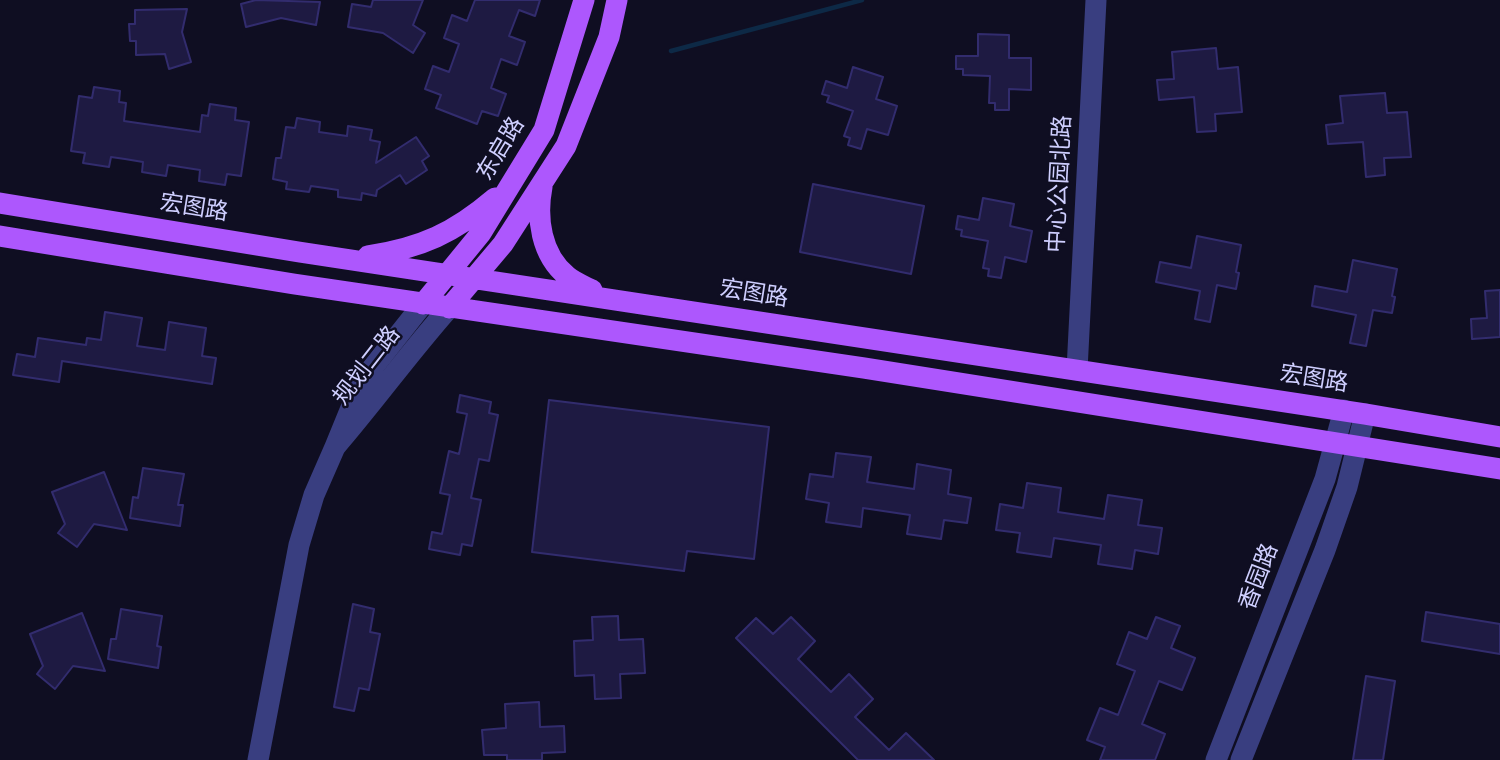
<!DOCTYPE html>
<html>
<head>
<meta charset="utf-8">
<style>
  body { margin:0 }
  canvas { display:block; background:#0f0e22 }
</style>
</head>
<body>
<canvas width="1500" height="760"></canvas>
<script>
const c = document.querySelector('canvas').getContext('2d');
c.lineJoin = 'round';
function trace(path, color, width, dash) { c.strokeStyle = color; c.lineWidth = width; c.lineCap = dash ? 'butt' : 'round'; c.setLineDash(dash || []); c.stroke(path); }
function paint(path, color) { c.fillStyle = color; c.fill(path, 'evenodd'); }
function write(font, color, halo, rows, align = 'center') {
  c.font = font + ' Manrope,"Noto Sans SC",sans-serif'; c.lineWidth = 5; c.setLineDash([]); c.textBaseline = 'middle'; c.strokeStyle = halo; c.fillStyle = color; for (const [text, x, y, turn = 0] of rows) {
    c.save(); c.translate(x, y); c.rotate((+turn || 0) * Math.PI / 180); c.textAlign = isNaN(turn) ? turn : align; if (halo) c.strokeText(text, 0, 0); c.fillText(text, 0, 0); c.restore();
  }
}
const stream = new Path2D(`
  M671,51L862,0`);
const building = new Path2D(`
  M256,0L320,2L316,25L281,18L246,27L241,4Z
  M373,0H423L413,25L425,33L413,53L383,33L348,27L352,4L371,7Z
  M475,0H540L535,16L519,10L509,36L525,42L517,65L501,59L491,88L506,94L498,116L482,111L477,124L436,108L441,95L425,89L433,66L449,72L459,44L444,38L452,15L467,21Z
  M187,9L182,32L191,62L169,69L165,54L136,55V41H130L129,24H135V10Z
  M978,34L1009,35V58H1031V90L1009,89V110H995V103H989L990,76L963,75V69H956V56H978Z
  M1216,48L1218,69L1238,67L1242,112L1215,114L1216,131L1197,132L1194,97L1159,100L1157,80L1174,79L1172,52Z
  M853,67L883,77L876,99L897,106L888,135L867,129L861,149L848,145L850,138L844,136L853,111L827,102L829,96L822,94L826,81L847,88Z
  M94,87L120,91L119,102L126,103L124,121L200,132L202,115L208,116L210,104L236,108L235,120L249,122L241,176L227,174L225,185L199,181L200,170L187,168L168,165L166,176L142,172L143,162L125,159L111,157L109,167L83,163L85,153L71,151L79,96L92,98Z
  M1385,93L1387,113L1407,112L1411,157L1384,158L1385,175L1366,177L1363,142L1328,144L1326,125L1343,123L1340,96Z
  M297,118L320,122L319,132L347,136L348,126L372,130L370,140L380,142L376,163L416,137L429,156L422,161L427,170L406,184L400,175L377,190L376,196L362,193L361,200L338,197V190L325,188L311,186L309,192L286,189L287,182L273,179L276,158H281L286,127L295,128Z
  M813,184L924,206L911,274L800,252Z
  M983,198L1014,204L1010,226L1032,231L1026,262L1005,257L1001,278L988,276L989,269L983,268L988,241L961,236L962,230L956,229L958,216L979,220Z
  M1197,236L1241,245L1236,272L1239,273L1236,289L1217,285L1210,322L1195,319L1200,291L1156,282L1160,262L1191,268Z
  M1353,260L1397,269L1392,296L1395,297L1392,313L1373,310L1366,346L1350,343L1356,315L1312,306L1315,286L1347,292Z
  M1500,290V337L1472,339L1471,319L1487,318L1485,291Z
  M105,312L142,318L137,346L165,350L169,322L206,328L202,356L216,358L212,384L62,361L59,382L13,375L17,354L35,357L38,338L86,345L87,338L101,340Z
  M460,395L491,402L489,413L498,415L489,461L479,459L471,498L481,500L472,546L462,544L460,555L429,549L432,532L442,534L450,495L440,493L449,451L459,454L467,414L457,412Z
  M549,400L769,427L754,559L687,551L684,571L532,552Z
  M836,453L871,457L867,482L914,489L917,464L951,470L948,494L971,498L967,523L944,520L941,539L907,534L910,515L863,508L861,527L826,522L829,503L806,499L810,474L833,477Z
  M143,468L184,474L178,505H183L180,526L130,518L133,497L138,498Z
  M104,472L127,530L94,524L77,547L58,533L65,524L52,492Z
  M1027,483L1061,488L1058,512L1104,519L1108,495L1142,500L1138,525L1162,528L1158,554L1135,550L1132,569L1098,564L1101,545L1054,538L1051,557L1017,552L1020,533L996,530L1000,504L1023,508Z
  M353,604L374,609L370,632L380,634L369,690L359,688L354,711L334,707Z
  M121,609L162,616L157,646L161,647L158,668L108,659L111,639H116Z
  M1426,612L1500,624V654L1422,641Z
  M82,613L105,671L73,666L55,689L37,674L43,666L30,634Z
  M618,616L619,640L643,639L645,673L620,674L621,698L595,699L594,675L575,676L574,641L593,640L592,617Z
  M791,617L815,641L798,659L831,692L849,674L873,699L855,717L889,750L906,733L934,760H858L736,638L756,618L773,634Z
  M1156,617L1180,626L1171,648L1195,658L1182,690L1159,681L1142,724L1165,734L1155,760H1100L1105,747L1087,740L1100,708L1118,715L1135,671L1117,664L1129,632L1147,639Z
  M1366,676L1395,681L1383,760H1353Z
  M539,702L540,727L564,726L565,752L542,753V760H507V755H484L482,730L506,728L505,704Z`);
const minor = new Path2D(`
  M423,304L362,381L335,447C374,402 409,353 449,308
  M1077,370L1096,0
  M258,760L299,545L314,495L335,447
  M1216,760L1325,479L1344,410
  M1241,760L1325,550L1347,487L1365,414`);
const major = new Path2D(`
  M542,187C536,218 541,255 567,276C574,282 584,286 592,290
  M0,203L299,252L1365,414L1500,437
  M0,236L294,284L864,368L1500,469
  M368,256C421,248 454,233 495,198
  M423,304L481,233L544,130L584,0
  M449,308L503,244L566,146L609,37L617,0`);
const streetNames = [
  ["东启路",501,149,-59],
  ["中心公园北路",1060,184,-87],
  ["宏图路",194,208,9],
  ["宏图路",754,294,9],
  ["规划二路",367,366,-52],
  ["宏图路",1314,379,9],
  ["香园路",1259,577,-69]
];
trace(stream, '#0d2946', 4.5);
paint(building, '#1e1a42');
trace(building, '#322c6e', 2);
trace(minor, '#393e80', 21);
trace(major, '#ad57fd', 21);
write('23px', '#cfcfff', '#0f0e22', streetNames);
</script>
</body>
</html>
